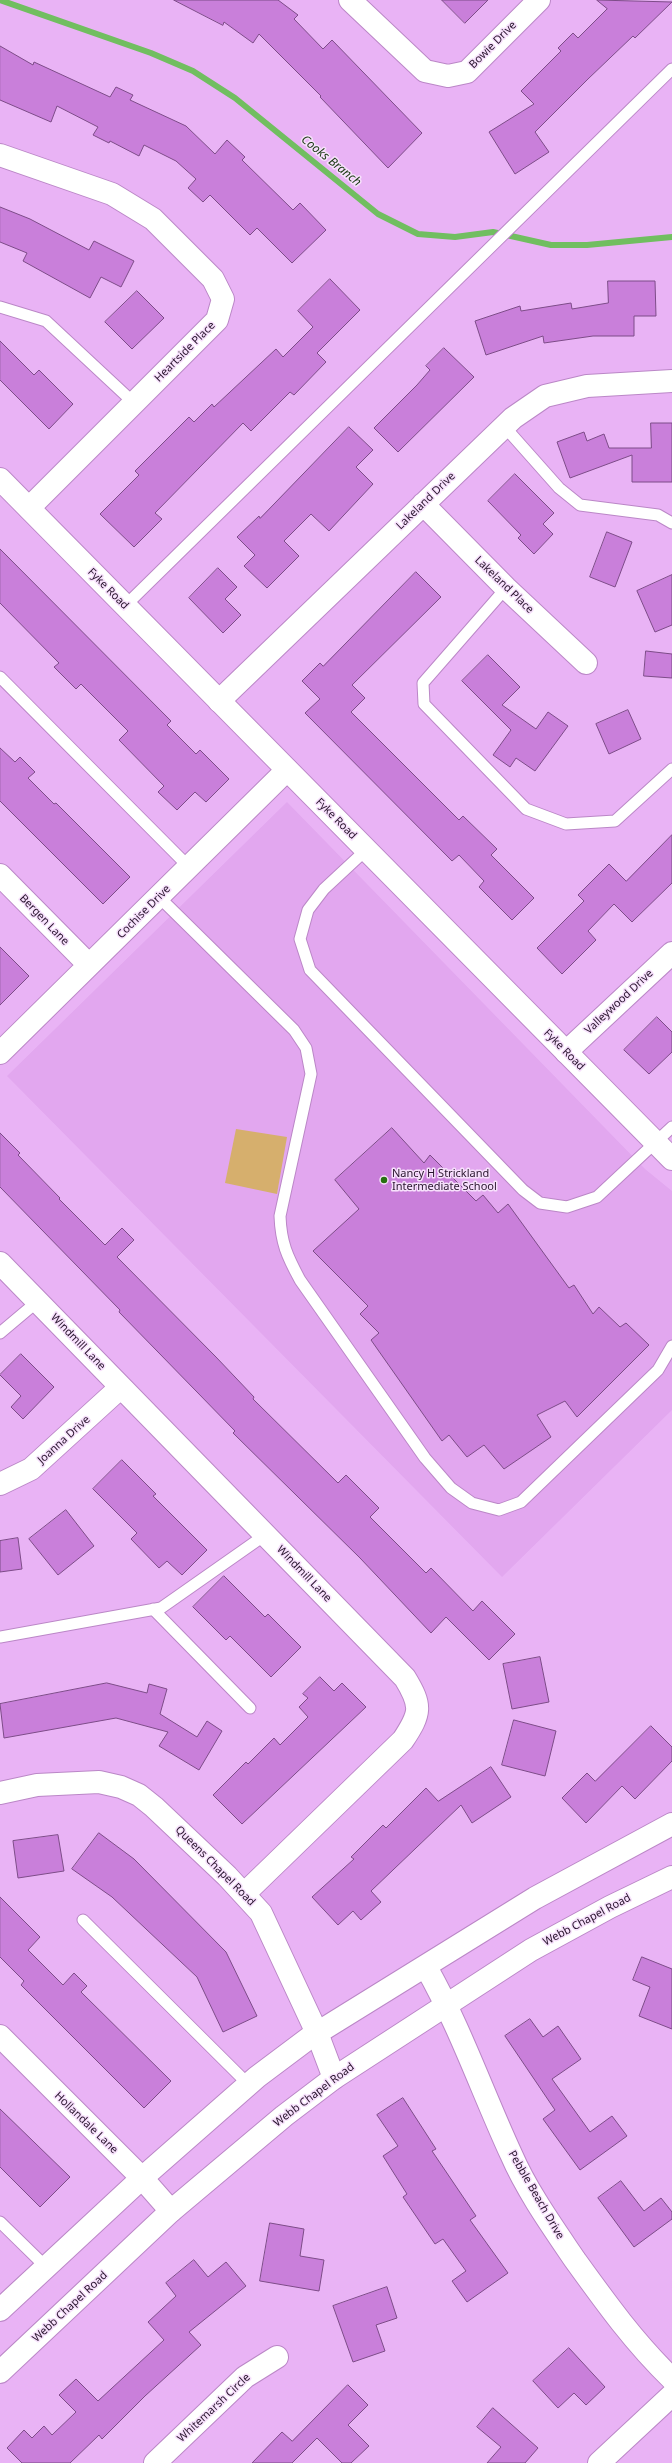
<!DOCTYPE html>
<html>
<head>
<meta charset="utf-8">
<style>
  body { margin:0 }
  canvas { display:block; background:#e9b3f5 }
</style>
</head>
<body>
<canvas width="672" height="2463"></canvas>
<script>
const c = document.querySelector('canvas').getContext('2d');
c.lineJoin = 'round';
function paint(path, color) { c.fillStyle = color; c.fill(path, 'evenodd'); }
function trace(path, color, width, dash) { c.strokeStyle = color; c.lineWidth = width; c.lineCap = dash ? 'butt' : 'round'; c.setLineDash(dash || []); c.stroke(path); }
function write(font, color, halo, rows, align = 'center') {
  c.font = font + ' "Noto Sans",sans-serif'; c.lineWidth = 3; c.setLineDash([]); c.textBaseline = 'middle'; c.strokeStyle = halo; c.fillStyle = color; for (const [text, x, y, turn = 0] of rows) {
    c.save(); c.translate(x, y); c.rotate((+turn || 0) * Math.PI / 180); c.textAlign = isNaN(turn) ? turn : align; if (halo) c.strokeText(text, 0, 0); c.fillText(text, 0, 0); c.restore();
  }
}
const built = new Path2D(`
  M287,802L645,1169L672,1191V1410L502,1577L7,1076Z`);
const green = new Path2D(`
  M236,1129L287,1137L277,1194L225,1183Z`);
const stream = new Path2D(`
  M0,0L151,53L193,71L235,98L378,214L418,234L455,237L493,232L551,245H587L672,237`);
const building = new Path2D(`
  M174,0H278L298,15L294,19L323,49L332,40L422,133L388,168L320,97L321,96L259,34L253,43L224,22L223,25Z
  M442,0H488L465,23Z
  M597,0L672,2L635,38L633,36L588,79L535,132L549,152L515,174L489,132L534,104L521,91L561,51L558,48L573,33L578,38L607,9Z
  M0,46L33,65L34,62L110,97L116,87L133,95L130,100L186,126L215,154L227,140L245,157L242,160L293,210L300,203L326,230L292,263L257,228L250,235L210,195L203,202L188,188L196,179L176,161L144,145L139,156L110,141L109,143L93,135L98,127L57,106L51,122L0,100Z
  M0,207L30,219L89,250L94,241L134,261L121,287L101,277L90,298L23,261L27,253L0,242Z
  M330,279L360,310L317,353L326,362L294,395L290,392L251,431L243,423L155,513L162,519L134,547L100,514L139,475L135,471L189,417L194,422L212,404L214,407L276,349L283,357L313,327L298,311Z
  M608,281H655L656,316H634V336H593L544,343L543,336L486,355L475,321L520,306L521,311L571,303L572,309L608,303Z
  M137,291L164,318L132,349L105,322Z
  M0,341L34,375L39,370L73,404L49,429L0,380Z
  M444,348L474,377L398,452L374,428L417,385L430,370L426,366Z
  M651,423H672V482H632V455L570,478L557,442L584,432L587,441L604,434L609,448H651Z
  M349,427L373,450L356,467L373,484L329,531L311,514L284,541L299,556L267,588L244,566L255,555L237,537L259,516L260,518Z
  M515,474L554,513L543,524L553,534L534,554L518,538L521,535L488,501Z
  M607,532L632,542L615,587L590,577Z
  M0,549L171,721L167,725L196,754L200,750L229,779L206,802L195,792L177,810L158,792L164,786L119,740L128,731L81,684L76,689L54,667L59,663L0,603Z
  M218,568L237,587L225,599L241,615L223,633L189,598Z
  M416,572L441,597L352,685L365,698L351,712L459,820L463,816L497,849L491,855L534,898L512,920L479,887L484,881L459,855L452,861L305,713L320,699L302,681L320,663L323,666Z
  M672,575V625L655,632L637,591Z
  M646,651L672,654V678L644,676Z
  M488,655L520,687L502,705L536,729L548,712L568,726L535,771L516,758L510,767L493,755L511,730L462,681Z
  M628,710L641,739L609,754L596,724Z
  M0,748L15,762L20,757L35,772L28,778L54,804L56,803L130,877L103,904L0,801Z
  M672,835V883L632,922L614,904L588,931L596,940L562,974L537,948L584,901L578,895L609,864L626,881Z
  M0,947L29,976L0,1005Z
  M657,1017L672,1032V1052L649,1074L624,1050Z
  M392,1128L424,1163L430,1155L476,1201L483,1195L498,1213L508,1204L569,1288L574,1285L593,1314L599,1307L620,1327L626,1323L649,1345L577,1417L565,1401L537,1415L551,1437L504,1469L484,1445L467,1457L449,1435L442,1441L371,1340L379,1333L360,1314L368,1306L313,1251L359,1209L335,1180Z
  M0,1133L20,1153L18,1155L60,1198L59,1199L105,1245L122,1228L134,1240L117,1257L216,1357L254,1397L253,1399L338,1483L346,1475L379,1508L370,1517L426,1573L431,1568L473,1611L482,1601L515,1634L489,1660L446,1617L431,1633L360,1558L233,1433L235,1431L119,1312L120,1310L0,1187Z
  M21,1354L54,1387L23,1419L11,1407L21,1396L0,1375Z
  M122,1460L156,1494L153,1496L207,1550L182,1575L167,1561L159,1568L131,1539L137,1533L93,1489Z
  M66,1510L94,1546L58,1575L29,1539Z
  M18,1538L22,1569L0,1572V1541Z
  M224,1576L265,1617L268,1614L301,1647L271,1677L230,1636L226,1640L193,1607Z
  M540,1657L549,1702L512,1709L503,1664Z
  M320,1677L334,1691L342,1683L366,1707L242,1824L213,1795L246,1762L248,1764L274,1738L280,1745L308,1717L299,1707L308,1698L303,1694Z
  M107,1683L147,1693L149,1684L167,1689L160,1714L197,1737L207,1721L222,1731L199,1770L159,1746L168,1732L116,1718L4,1738L0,1704Z
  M514,1720L556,1731L545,1776L502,1765Z
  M651,1726L672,1747V1761L635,1799L622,1786L586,1823L562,1798L587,1773L595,1781Z
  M491,1767L511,1797L472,1823L461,1805L371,1891L381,1902L361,1920L353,1911L338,1925L312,1897L354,1859L351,1857L383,1825L386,1828L426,1788L438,1801Z
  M99,1833L134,1859L226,1952L257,2016L223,2032L197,1977L112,1897L72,1869Z
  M58,1835L64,1871L18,1878L13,1841Z
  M0,1897L40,1937L28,1950L63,1985L74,1973L87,1986L81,1992L171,2081L144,2108L21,1985L24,1981L0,1957Z
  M642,1957L672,1969V2029L639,2016L650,1987L633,1980Z
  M530,2019L543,2037L558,2026L581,2059L552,2079L590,2132L612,2116L627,2136L580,2170L543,2119L555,2110L505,2036Z
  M403,2098L436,2149L432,2151L476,2216L470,2220L508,2273L467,2302L452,2281L466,2271L443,2239L435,2244L403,2197L407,2194L383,2156L398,2146L377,2115Z
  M0,2109L70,2177L40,2207L0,2167Z
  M621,2181L644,2211L661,2198L672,2212V2219L634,2247L598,2198Z
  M270,2223L304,2229L300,2256L324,2260L319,2291L260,2281Z
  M194,2260L208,2277L226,2262L246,2286L189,2332L201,2345L145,2396L102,2439L99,2435L70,2463H22L7,2448L24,2430L32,2438L44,2426L52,2435L76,2412L59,2395L76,2379L98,2401L164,2340L148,2322L176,2296L166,2283Z
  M387,2287L397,2318L376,2325L385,2351L353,2362L333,2306Z
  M569,2348L605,2387L586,2405L574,2393L558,2408L533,2381Z
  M348,2385L368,2405L348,2425L369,2446L351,2463H342L317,2438L292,2463H252L282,2432L292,2441Z
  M493,2408L538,2448L525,2463H487L501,2447L477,2427Z`);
const lane = new Path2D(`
  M0,307L46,321L134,403
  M504,426L559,488L580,505L658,515L672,523
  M506,588L423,683L424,704L526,809L566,824L615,821L672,769
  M125,606L672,69
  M0,677L189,867
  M366,850L324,889L308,910L300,939L310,970L523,1190L540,1203L567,1207L597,1197L672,1127
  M159,897L294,1030L306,1048L311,1074L280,1216C281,1243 287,1256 300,1280L425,1458L451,1488L472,1503L499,1510L521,1502L658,1370L672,1346
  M0,1333L38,1301
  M153,1609L250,1708
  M0,1637L161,1608L265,1535
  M83,1920L248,2084
  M0,2222L46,2267`);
const street = new Path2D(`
  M350,0L425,71L448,76L467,72L539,0
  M0,155L112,194L153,219L213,279L223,299L217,320L29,508
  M423,504L506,588L586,663
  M219,701L513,418L545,396L587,386L672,381
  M0,875L89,965
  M566,1052L672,953
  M0,1053L287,770
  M0,1263L405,1678C422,1706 421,1713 403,1740L244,1894
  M0,1484L31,1469L121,1387
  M0,1793L37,1785L99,1782L121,1787L139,1795L154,1807L227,1876L261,1913L317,2033L334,2078
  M0,2036L142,2178L171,2211
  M155,2463L245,2377L277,2357
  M599,2463L672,2395`);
const secondary = new Path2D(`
  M0,479L672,1159
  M426,1967C460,2027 482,2091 511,2154C527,2191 552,2226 575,2260C606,2303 634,2342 672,2379
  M0,2310L142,2178L257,2077L309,2038L535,1898L672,1824
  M0,2372L171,2211L284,2116L334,2078L531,1950L610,1907L672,1877`);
const markers = [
  [384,1180,4,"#267011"]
];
const streetNames = [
  ["Bowie Drive",493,45,-45],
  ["Heartside Place",185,352,-45],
  ["Lakeland Drive",426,501,-44],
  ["Lakeland Place",504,585,44],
  ["Fyke Road",108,589,45],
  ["Fyke Road",336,819,45],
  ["Cochise Drive",144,912,-45],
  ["Bergen Lane",44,920,46],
  ["Valleywood Drive",619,1002,-43],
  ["Fyke Road",564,1050,45],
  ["Windmill Lane",78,1342,46],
  ["Joanna Drive",64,1440,-42],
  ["Windmill Lane",304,1574,46],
  ["Queens Chapel Road",215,1866,45],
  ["Webb Chapel Road",587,1920,-28],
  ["Webb Chapel Road",314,2095,-37],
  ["Hollandale Lane",86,2123,44],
  ["Pebble Beach Drive",536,2195,60],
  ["Webb Chapel Road",70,2307,-43],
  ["Whitemarsh Circle",214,2408,-43]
];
const poiNames = [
  ["Nancy H Strickland",392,1174],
  ["Intermediate School",392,1187]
];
const waterNames = [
  ["Cooks Branch",331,161,39]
];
paint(built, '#e2a7ef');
paint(green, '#d6af6d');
trace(stream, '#71be60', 6);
paint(building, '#c97fda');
trace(building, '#7d4c88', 1);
trace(lane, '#bb87c7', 13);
trace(street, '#bb87c7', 24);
trace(secondary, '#bb87c7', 24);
trace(lane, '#fff', 11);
trace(street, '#fff', 22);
trace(secondary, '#fff', 22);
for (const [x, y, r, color] of markers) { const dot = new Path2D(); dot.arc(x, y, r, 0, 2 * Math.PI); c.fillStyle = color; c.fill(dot); trace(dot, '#f7e1fc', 1.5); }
write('11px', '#28142d', '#f7e1fc', streetNames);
write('11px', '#28142d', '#f7e1fc', poiNames, 'left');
write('italic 12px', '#193812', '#f7e1fc', waterNames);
</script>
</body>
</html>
